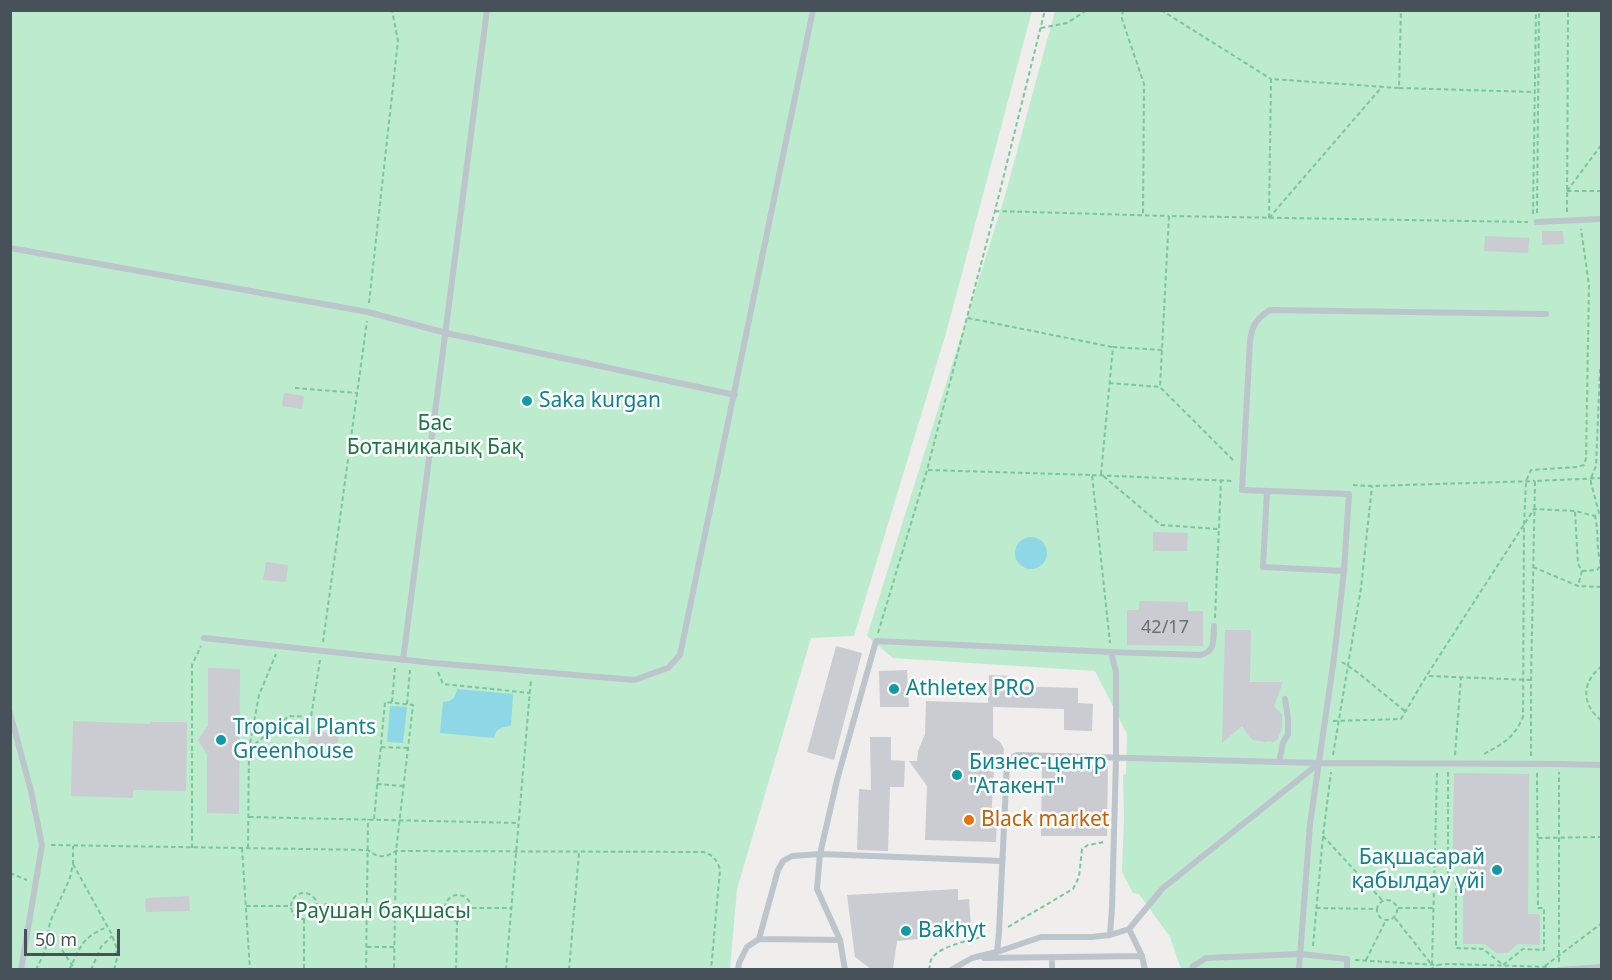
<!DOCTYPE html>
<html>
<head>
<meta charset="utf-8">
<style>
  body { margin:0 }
  #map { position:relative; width:1612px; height:980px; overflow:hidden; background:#f0eded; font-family:"Noto Sans",sans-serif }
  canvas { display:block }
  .frame { position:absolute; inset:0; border:12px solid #465159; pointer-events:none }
  .scale { position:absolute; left:24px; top:929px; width:96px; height:27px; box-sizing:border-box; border:3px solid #465159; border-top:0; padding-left:8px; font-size:18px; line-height:21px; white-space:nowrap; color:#465159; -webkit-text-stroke:4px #fff; paint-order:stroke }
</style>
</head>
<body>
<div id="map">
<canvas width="1612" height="980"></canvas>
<div class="frame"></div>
<div class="scale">50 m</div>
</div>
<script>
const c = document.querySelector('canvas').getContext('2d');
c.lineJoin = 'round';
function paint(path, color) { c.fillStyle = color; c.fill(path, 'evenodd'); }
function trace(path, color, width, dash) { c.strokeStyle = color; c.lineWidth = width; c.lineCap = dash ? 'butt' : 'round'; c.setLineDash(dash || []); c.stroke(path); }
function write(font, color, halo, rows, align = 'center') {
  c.font = font + ' "Noto Sans",sans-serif'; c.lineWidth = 5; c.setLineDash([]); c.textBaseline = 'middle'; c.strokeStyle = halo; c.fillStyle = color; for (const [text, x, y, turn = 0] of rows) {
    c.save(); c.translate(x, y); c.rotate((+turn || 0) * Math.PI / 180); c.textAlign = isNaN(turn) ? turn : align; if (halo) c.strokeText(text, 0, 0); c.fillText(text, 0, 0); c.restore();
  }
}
const green = new Path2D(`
  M10,11H1032L946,333L854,636L811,638L737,889L730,969H11Z
  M1055,11H1601V969H1181L1170,937L1139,894L1133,893L1122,872L1124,816L1123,775L1126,774L1127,734L1095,671L893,658L867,636L1004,199Z`);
const water = new Path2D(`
  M1015 553a16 16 0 1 1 32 0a16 16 0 1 1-32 0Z
  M457,689L513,694L511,726C501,727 496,728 494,738L440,733L443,702C451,702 456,698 457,689Z
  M390,706L407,707L403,743L387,742Z`);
const stream = new Path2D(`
  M1602,552V554`);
const building = new Path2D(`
  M1542,231H1563L1564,244L1542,245Z
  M1485,236L1529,238L1528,253L1484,251Z
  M284,393L304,396L302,409L282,406Z
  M1153,532L1188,533L1187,551H1153Z
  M266,562L288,565L286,582L263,580Z
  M1139,601L1188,602V611H1203V646L1127,645V610H1139Z
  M1225,630H1251L1250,682H1283L1274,706L1282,715V727L1278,739L1272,743L1271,741L1265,742L1253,740L1249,736L1242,726L1222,743Z
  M836,646L862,653L834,760L807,752Z
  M208,668L240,669L239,814L207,813V755L198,740L208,726Z
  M907,670L909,707H880L879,671Z
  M989,675L1010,676V686L1078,688V703L1093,704L1092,731L1064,730V709L993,707V737L1000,742L1004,749L1003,756L994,768L991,820H997L996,842L925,840L927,786L909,761H917L918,751L925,734L926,701L988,703Z
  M73,721L150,724V722H187L186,791L133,790V798L71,796Z
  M311,730L339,735L336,750L308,745Z
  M870,737H891V760L905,761L904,787H890L888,851L857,850L859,789L871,790Z
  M1042,763L1108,765L1107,836H1041Z
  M1454,773L1529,774L1528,914H1540V945L1518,944L1507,953H1496L1485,944H1463V886L1466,887L1465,853H1453Z
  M958,889V900L969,899L971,927H960V935L897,941L893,969H871L855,957L847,895Z
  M189,896L190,911L146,912L145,898Z`);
const path = new Path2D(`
  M1123,10L1122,19L1144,84L1143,216
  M1161,10L1271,79
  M1041,28L1067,23L1087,10
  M1399,88L1534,92
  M1567,191L1602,144
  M1567,191H1602
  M995,211L1169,216
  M1567,212L1568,10
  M1537,213L1539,10
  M1533,214L1536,10
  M1269,218L1271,79L1399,88L1401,10
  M1269,218L1381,88
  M369,303L398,41L392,10
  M968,318L1112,347
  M1162,350L1113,347L1101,474L1161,525L1218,529
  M1109,383L1160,387
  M295,388L358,393
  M1233,460L1160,387L1169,216L1528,222
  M928,470L1092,475L1110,643
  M1092,475L1233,481
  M1353,485L1372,486L1535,481
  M1575,512L1578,564L1582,571L1578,586
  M1533,567L1578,586L1602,587
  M1582,571L1597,570L1601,565C1596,549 1599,533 1595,516
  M1215,618L1221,481
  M878,633L927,470L997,203L1045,10
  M323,642L367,321
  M1342,662L1357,672L1406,712
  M1602,666C1581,682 1581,705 1602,721
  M438,672L443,684L530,693
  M1429,676L1531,680
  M392,702L395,668
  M407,704L410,670
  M1333,721L1401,719L1427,675L1534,509L1575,511L1595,516L1599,513L1591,483V478L1596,466L1600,370L1602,369
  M381,747L407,748
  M249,749L289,716L311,717L320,660
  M1484,754C1505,742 1513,739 1523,717L1524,525L1526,481L1531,470L1577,467L1584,465L1586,458L1589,285L1581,229
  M1333,755L1361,588L1372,486
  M1455,755L1461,677
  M1531,756V680L1535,481L1602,478
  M1448,772V873L1456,880V948L1483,949L1503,965L1523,949L1544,950V908H1538L1537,773
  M377,784L403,786
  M249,817L518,823
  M374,819L385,702L413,705L396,851L394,970
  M1323,836L1382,900
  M1538,838L1602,837
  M51,845L368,850C377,858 386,858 396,851L704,852C713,855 718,861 720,870L711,970
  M192,848V665L201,646
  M242,848L250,970
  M248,848L249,749L259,695L276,654
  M73,864L111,933L116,946L117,958L114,970
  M10,873L27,880
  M291 906a13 13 0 1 1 26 0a13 13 0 1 1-26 0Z
  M445 908a13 13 0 1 1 26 0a13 13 0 1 1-26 0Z
  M1377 910a10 10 0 1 1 20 0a10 10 0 1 1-20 0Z
  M317,904L445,908
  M246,906H291
  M472,908H511
  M1316,908L1376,909
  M1398,908H1434
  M1395,918L1432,965
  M304,919V970
  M1008,927L1073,889L1079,877L1082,849L1088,845L1105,842
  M1313,946L1323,836L1331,772
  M367,947H394
  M62,950L72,965L77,970
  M1355,960L1437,965L1449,964L1550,967
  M1366,960L1386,920
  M1559,962V772
  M1432,965L1437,773
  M1545,966L1602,923
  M36,970L45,951L50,922L70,878L73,864V846
  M69,970C82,945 81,938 107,927
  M91,970L101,947L112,936
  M366,970L368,819
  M456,970L457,921
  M506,970L531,679
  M569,970L579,853
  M929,970C930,966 930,963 931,960C937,946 975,939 989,935
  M1430,970L1437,965`);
const lane = new Path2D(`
  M1537,222L1602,219
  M10,248L368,312L446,333L735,395
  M1267,491L1263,567L1344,571
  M204,638L434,663L634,680L668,668L680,655L813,10
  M1111,652L1200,655C1216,652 1213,640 1214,626
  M403,660L487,10
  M10,713L31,791L42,845L21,970
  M1279,762L1283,743L1288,734V718L1285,699
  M1129,929L1142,956L1145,970
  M759,939L778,870L783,861L792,856L820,854L1002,861
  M997,952L999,932L1007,763L1011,758L1017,755L1319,763L1559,764L1602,765
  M984,958L1142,956
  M738,970L739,963L747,947L759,939L840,940
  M845,970L840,940L817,889L820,854L837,780L876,641L1111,652L1116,672V758L1112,908L1110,935
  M951,970L972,958L997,952L1041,937H1092L1110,935L1129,929L1163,888L1318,764
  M1052,970V957
  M1192,970L1193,966L1206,958L1300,954L1347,959V970
  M1299,970L1310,824L1334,658L1344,571L1349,494L1242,490L1250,341C1252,325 1257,318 1270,310L1546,314
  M1559,970L1602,967`);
const markers = [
  [527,401,6,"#0f9aa8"],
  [894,689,6,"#0f9aa8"],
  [221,740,6,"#0f9aa8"],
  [957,775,6,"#0f9aa8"],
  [969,820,6,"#e8710a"],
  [1497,870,6,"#0f9aa8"],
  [906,931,6,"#0f9aa8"]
];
const numberNames = [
  ["42/17",1165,628]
];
const cultureNames = [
  ["Saka kurgan",539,401],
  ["Athletex PRO",906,689],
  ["Tropical Plants",233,728],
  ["Greenhouse",233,752],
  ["Бизнес-центр",969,763],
  ["\"Атакент\"",969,787],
  ["Бақшасарай",1485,858,"right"],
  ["қабылдау үйі",1485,882,"right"],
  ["Bakhyt",918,931]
];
const parkNames = [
  ["Бас",435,424],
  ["Ботаникалық Бақ",435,448],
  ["Раушан бақшасы",383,912]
];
const foodNames = [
  ["Black market",981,820]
];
paint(green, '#bdebcd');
paint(water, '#8dd7e6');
trace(stream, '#8dd7e6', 4);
paint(building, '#caccd1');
trace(path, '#78c79c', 2, [4.5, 3]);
trace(lane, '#bcc5cb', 6);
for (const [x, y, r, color] of markers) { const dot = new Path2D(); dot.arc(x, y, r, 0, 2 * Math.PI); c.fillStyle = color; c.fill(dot); trace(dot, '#fff', 2); }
write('18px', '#677077', null, numberNames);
write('21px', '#0d838f', '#fff', cultureNames, 'left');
write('21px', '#1c7544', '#fff', parkNames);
write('21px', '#c56008', '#fff', foodNames, 'left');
</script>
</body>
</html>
